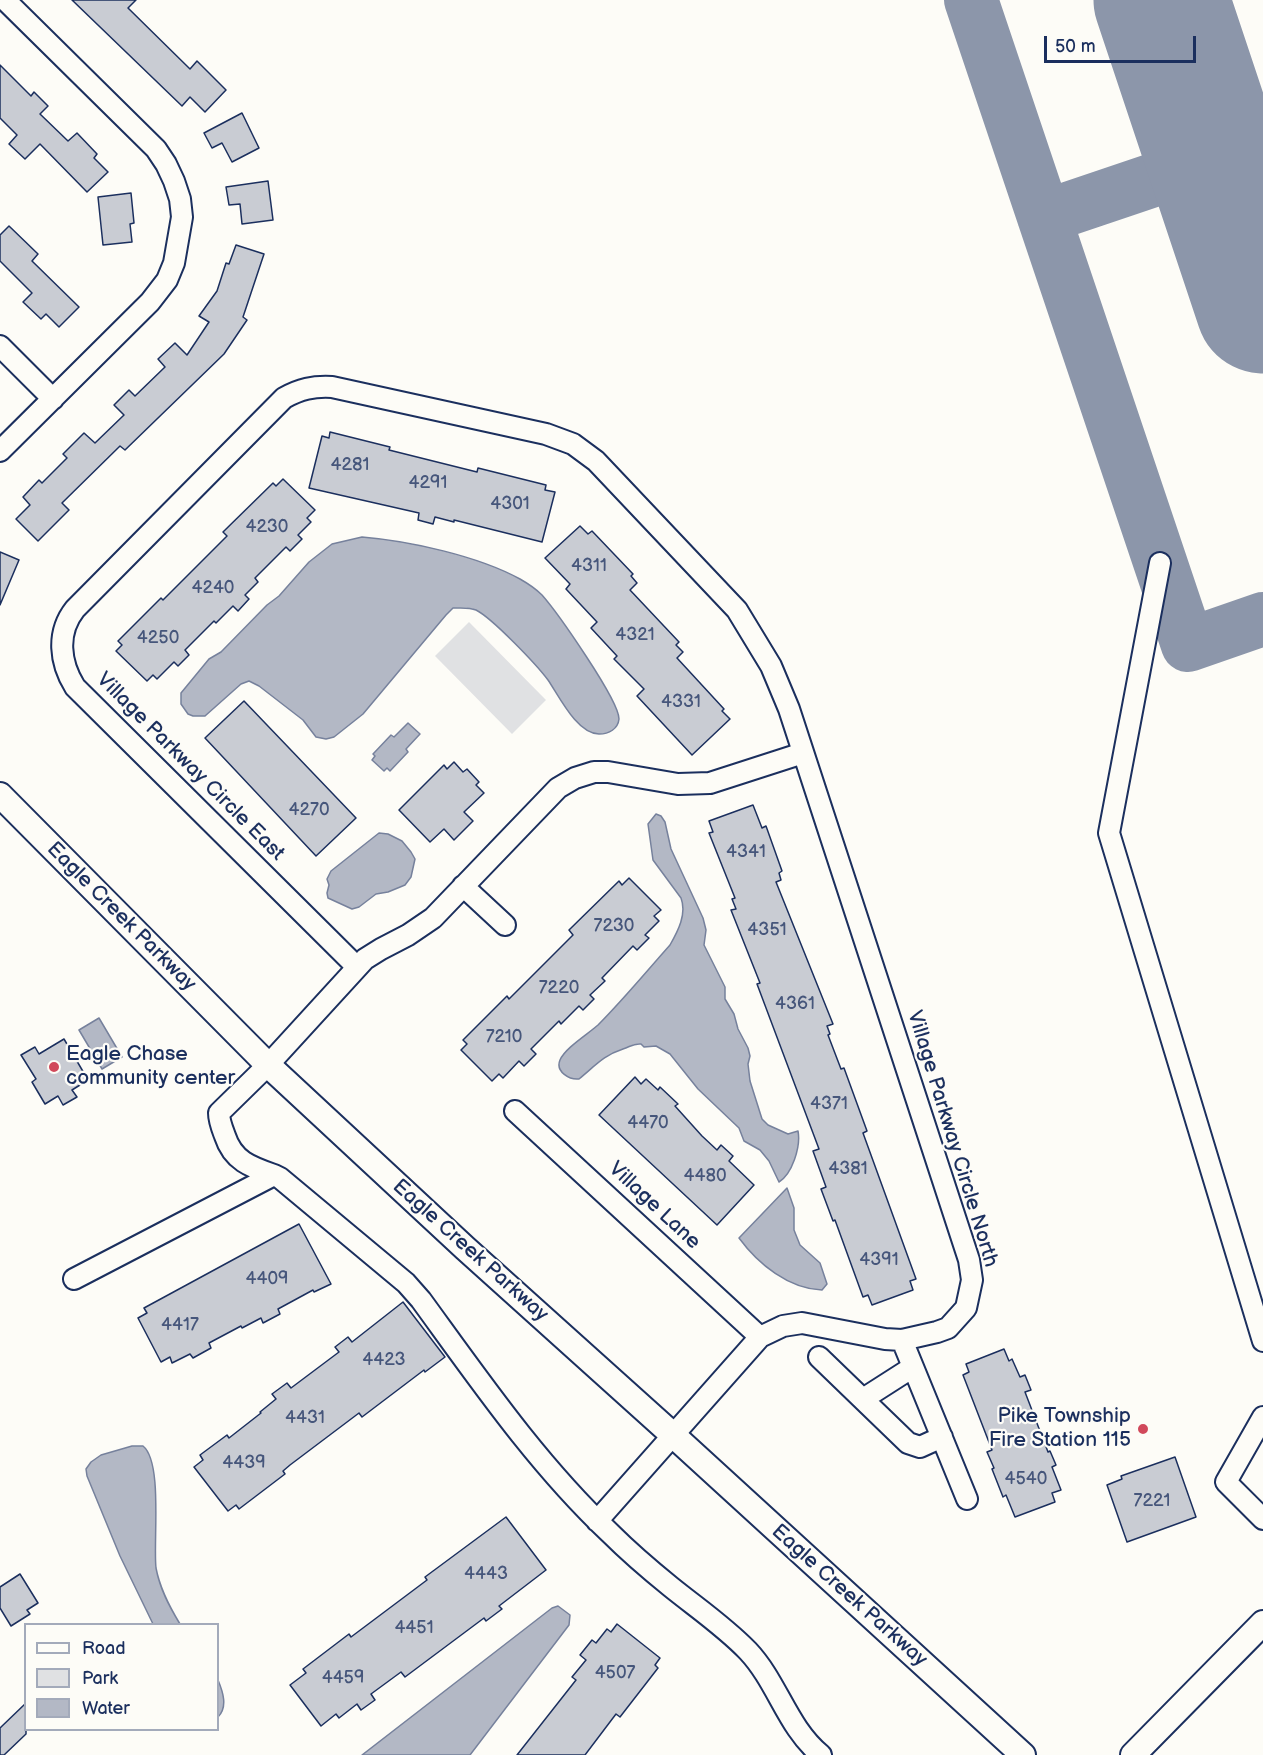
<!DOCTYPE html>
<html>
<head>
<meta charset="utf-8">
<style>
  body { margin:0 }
  #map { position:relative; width:1263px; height:1755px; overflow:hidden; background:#fdfcf7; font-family:"Balsamiq Sans",sans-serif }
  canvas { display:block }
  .legend { position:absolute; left:24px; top:1623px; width:195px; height:108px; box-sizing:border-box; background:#fdfcf7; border:2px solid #a3aaba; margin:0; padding:8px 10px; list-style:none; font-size:18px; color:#1b2f5e }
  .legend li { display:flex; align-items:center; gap:12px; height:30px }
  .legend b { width:30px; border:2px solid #a3aaba }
  .scale { position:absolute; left:1044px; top:36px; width:152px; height:27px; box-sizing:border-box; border:3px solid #1b2f5e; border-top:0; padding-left:8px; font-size:18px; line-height:21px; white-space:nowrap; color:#1b2f5e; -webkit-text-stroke:4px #fdfcf7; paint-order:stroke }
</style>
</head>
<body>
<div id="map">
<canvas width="1263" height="1755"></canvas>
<ul class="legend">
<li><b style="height:8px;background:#fdfcf7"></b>Road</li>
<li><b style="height:16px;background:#e0e1e3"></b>Park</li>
<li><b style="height:16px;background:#b3b8c5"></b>Water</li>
</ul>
<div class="scale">50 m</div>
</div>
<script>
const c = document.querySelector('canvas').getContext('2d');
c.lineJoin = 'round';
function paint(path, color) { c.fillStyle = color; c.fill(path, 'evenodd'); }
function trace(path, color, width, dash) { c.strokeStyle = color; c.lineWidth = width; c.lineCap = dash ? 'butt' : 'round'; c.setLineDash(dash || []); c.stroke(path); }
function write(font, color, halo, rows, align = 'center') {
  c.font = font + ' "Balsamiq Sans",sans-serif'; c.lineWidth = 4.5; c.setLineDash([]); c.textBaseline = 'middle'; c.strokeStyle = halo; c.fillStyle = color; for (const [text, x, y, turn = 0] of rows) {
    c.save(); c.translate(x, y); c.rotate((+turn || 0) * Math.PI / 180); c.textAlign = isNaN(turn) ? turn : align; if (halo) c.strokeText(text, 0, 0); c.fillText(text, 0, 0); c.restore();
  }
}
const green = new Path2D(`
  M469,622L546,700L512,734L435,656Z`);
const water = new Path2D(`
  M362,537C410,541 478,556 520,579C527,583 536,589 542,595C557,612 619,700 619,719C618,729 609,734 599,734C577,734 559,696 548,680C536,664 492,618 476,610C469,607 461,608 453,608L446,615L363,714L334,737L326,739L316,737L303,720L259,686L249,681L241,684L205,716H193L188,714L181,704V693L209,659L221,652L267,605L279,596L309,562L332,544Z
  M408,723L420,734L406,749L408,752L390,771L387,768L384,771L372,760L375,756L373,754L391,735L394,737Z
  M656,814L661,816L665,822L671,849L703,918L706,930L704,945L725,987V999L734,1014L738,1029L748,1048L750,1056L748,1064L750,1081L762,1119L768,1125L788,1134L798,1131C801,1147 792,1174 779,1182L769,1161L760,1150L744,1141L739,1128L698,1089L670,1054L656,1046L644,1047L641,1044C633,1043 630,1047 623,1049C604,1055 595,1066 579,1079C570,1080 555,1072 560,1060C565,1048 588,1034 598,1025C623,1000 646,972 670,945C678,931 687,914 681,898L653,860L648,824Z
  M379,833L388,834L402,841L411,852L415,859L411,877L405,885L388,892L376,894L359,907L352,909L328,898L327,893L329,885L327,879L331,871Z
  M99,1018L122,1057L102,1069L79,1030Z
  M787,1188L794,1208V1230L800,1245L820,1263L827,1284L822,1290C789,1289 758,1264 739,1238Z
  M132,1446H143C163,1462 153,1542 156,1568C160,1589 169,1606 180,1624H153L120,1556L87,1476L86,1469L91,1462L101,1455Z
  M558,1606L570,1615L569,1625L470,1755H362L552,1608Z
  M218,1680C223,1692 228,1707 218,1717Z`);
const taxiway = new Path2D(`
  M971,0L1188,645L1263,619
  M1044,217L1263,143`);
const runway = new Path2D(`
  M1161,0L1263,306`);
const building = new Path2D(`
  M72,0H136L128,8L190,69L197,61L226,90L205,112L190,97L182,106Z
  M0,65L31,96L34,92L48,106L40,114L68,141L77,133L97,154L94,158L108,172L87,192L40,144L25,159L9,144L17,135L0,118Z
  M242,113L259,148L232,162L222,143L212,148L204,133Z
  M268,181L273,220L242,224L240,204L229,205L226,187Z
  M131,193L134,223L130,224L132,242L103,245L98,197Z
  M9,226L38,254L32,261L79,307L59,327L46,314L41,319L23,302L32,293L0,261V235Z
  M236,245L264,254L243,317L247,320L224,354L125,450L120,446L62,503L69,510L38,541L16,519L30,505L23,497L39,480L42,483L67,458L63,454L84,433L95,443L124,415L114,405L129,390L135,396L165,367L158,359L175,343L187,355L209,322L199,316L217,291L226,263L229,264Z
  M330,432L390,447L389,450L477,472L478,468L546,485L545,490L555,492L542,542L454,520V522L435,517L433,524L418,520L419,513L309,488L322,436L329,438Z
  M283,479L315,510L307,518L311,522L298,535L302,539L290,551L286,547L255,578L258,582L245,595L249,599L238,611L233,606L216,623L214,621L185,650L189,655L178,666L174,662L157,679L153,675L147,681L116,651L122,645L118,641L161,598L163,600L227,536L223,532L273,483L276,486Z
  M580,526L588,534L592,531L633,574L631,576L637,583L630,590L679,642L676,645L683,652L677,658L724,709L722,711L730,719L692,755L637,696L644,689L614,659L617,656L591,628L597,622L566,589L570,584L545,558Z
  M0,552L19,560L0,605Z
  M244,701L356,818L316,856L205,738Z
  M454,762L463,772L467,769L479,782L476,785L484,793L464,812L473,821L454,840L444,829L430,842L399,810L444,765L447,769Z
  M753,805L762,828L766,826L782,871L779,873L781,880L776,882L833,1024L827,1026L830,1034L828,1035L841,1069L844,1068L867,1131L863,1133L916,1279L910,1281L913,1290L872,1305L868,1295L863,1297L835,1220L833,1221L821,1189L826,1187L813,1151L819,1149L757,984L760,983L731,910L736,909L732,899L735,898L709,833L713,832L709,821Z
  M629,878L661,910L654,916L659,921L645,935L649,938L637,950L633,946L602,978L605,981L590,995L594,999L583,1010L579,1006L561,1024L559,1021L531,1049L536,1054L524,1066L519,1061L503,1078L499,1074L492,1081L461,1050L467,1044L463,1040L507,996L509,999L573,935L569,930L619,881L622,885Z
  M64,1039L88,1080L72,1090L77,1097L63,1105L58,1096L45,1104L32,1082L36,1079L21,1055L35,1047L39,1054Z
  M635,1077L641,1084L646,1079L658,1090L660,1087L678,1104L675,1106L702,1136L717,1150L721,1145L733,1156L729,1161L754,1185L717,1225L599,1115Z
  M299,1224L331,1284L314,1292L313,1290L278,1309L280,1314L263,1323L261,1318L242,1328L241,1326L209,1343L211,1348L193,1358L190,1354L172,1363L170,1357L161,1362L138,1318L147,1313L144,1308Z
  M403,1302L445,1357L425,1372L424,1370L362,1417L359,1413L290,1465L283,1471L285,1474L239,1509L236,1505L228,1511L194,1467L203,1460L200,1455L227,1435L229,1438L261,1413L260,1412L276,1399L272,1394L287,1383L291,1388L339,1352L335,1347L348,1337L352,1342Z
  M1004,1349L1009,1361L1012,1359L1020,1377L1025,1375L1031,1390L1025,1392L1048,1452L1050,1451L1056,1465L1052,1467L1061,1490L1052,1493L1055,1502L1015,1517L1006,1495L1003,1497L992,1469L994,1468L987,1452L992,1450L963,1375L969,1372L966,1364Z
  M1175,1457L1196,1517L1127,1542L1107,1485L1122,1479L1121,1476Z
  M506,1517L546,1570L499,1606L502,1609L486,1621L484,1618L405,1677L401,1672L371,1694L375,1700L361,1710L357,1704L339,1718L336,1714L321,1726L290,1685L306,1673L303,1669L349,1634L351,1637L427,1580L425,1577Z
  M20,1574L38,1603L27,1610L30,1614L11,1626L0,1608V1587Z
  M617,1624L660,1658L655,1665L658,1668L620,1717L616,1714L585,1755H517L576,1680L572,1677L586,1660L580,1655L592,1640L596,1643L607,1629L611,1632Z
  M26,1703V1734L4,1755H0V1728Z`);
const minor = new Path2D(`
  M0,346L53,399
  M0,451L150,302L167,280L174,263L182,217L180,199L174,181L166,164L156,149L5,0
  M1160,563L1109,833L1263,1341
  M463,886L505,925
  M357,967L75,687C60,663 56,633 75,609L284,398C300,389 313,386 332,387L546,434L573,444L596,461L737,610L771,666L789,709L969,1260L972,1280L966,1308L948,1328L937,1332L902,1340L885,1339L802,1323L783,1326L760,1337L597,1521
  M515,1111L760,1337
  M274,1175C251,1167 233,1161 225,1136C222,1128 219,1121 219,1113L268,1065L365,959L381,949L408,935L433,918L558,788L575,778L594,772H608L678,784L710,783L803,753
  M74,1279L274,1175L280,1178L406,1283L421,1300C480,1381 537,1464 610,1533C629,1552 650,1570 671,1587C697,1608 725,1627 748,1651C778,1683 787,1727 821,1755
  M902,1340L967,1499
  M819,1357L908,1443L920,1447L942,1437
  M863,1399L913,1367
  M1263,1417L1226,1482L1263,1519`);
const major = new Path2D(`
  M0,795L268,1065L465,1248L674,1436L1023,1755
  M1133,1755L1263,1623`);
const markers = [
  [54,1067,6,"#d1495b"],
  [1143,1429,6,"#d1495b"]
];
const numberNames = [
  ["4281",350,465],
  ["4291",428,483],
  ["4301",510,504],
  ["4230",267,527],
  ["4311",589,566],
  ["4240",213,588],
  ["4321",635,635],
  ["4250",158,638],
  ["4331",681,702],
  ["4270",309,810],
  ["4341",746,852],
  ["7230",614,926],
  ["4351",767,930],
  ["7220",559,988],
  ["4361",795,1004],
  ["7210",504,1037],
  ["4371",829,1104],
  ["4470",648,1123],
  ["4381",848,1169],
  ["4480",705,1176],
  ["4391",879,1260],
  ["4409",267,1279],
  ["4417",180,1325],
  ["4423",384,1360],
  ["4431",305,1418],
  ["4439",244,1463],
  ["4540",1026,1479],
  ["7221",1152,1501],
  ["4443",486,1574],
  ["4451",414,1628],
  ["4507",615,1673],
  ["4459",343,1678]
];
const streetNames = [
  ["Village Parkway Circle East",190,767,45],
  ["Eagle Creek Parkway",121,917,45],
  ["Village Parkway Circle North",952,1139,73],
  ["Village Lane",654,1206,43],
  ["Eagle Creek Parkway",470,1251,42],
  ["Eagle Creek Parkway",849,1596,42]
];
const poiNames = [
  ["Eagle Chase",66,1055],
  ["community center",66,1079],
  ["Pike Township",1131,1417,"right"],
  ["Fire Station 115",1131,1441,"right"]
];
paint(green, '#e0e1e3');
paint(water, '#b3b8c5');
trace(water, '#76819c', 1.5);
trace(taxiway, '#8c96aa', 54);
trace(runway, '#8c96aa', 135);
paint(building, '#c9ccd3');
trace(building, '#1b2f5e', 1.5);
trace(minor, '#1b2f5e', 24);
trace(major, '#1b2f5e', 28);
trace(minor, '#fdfcf7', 20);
trace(major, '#fdfcf7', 24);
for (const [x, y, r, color] of markers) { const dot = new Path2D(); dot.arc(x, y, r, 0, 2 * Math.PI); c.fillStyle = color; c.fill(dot); trace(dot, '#fdfcf7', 2); }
write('18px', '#46567b', null, numberNames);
write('21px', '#1b2f5e', '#fdfcf7', streetNames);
write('21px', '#1b2f5e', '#fdfcf7', poiNames, 'left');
</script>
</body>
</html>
